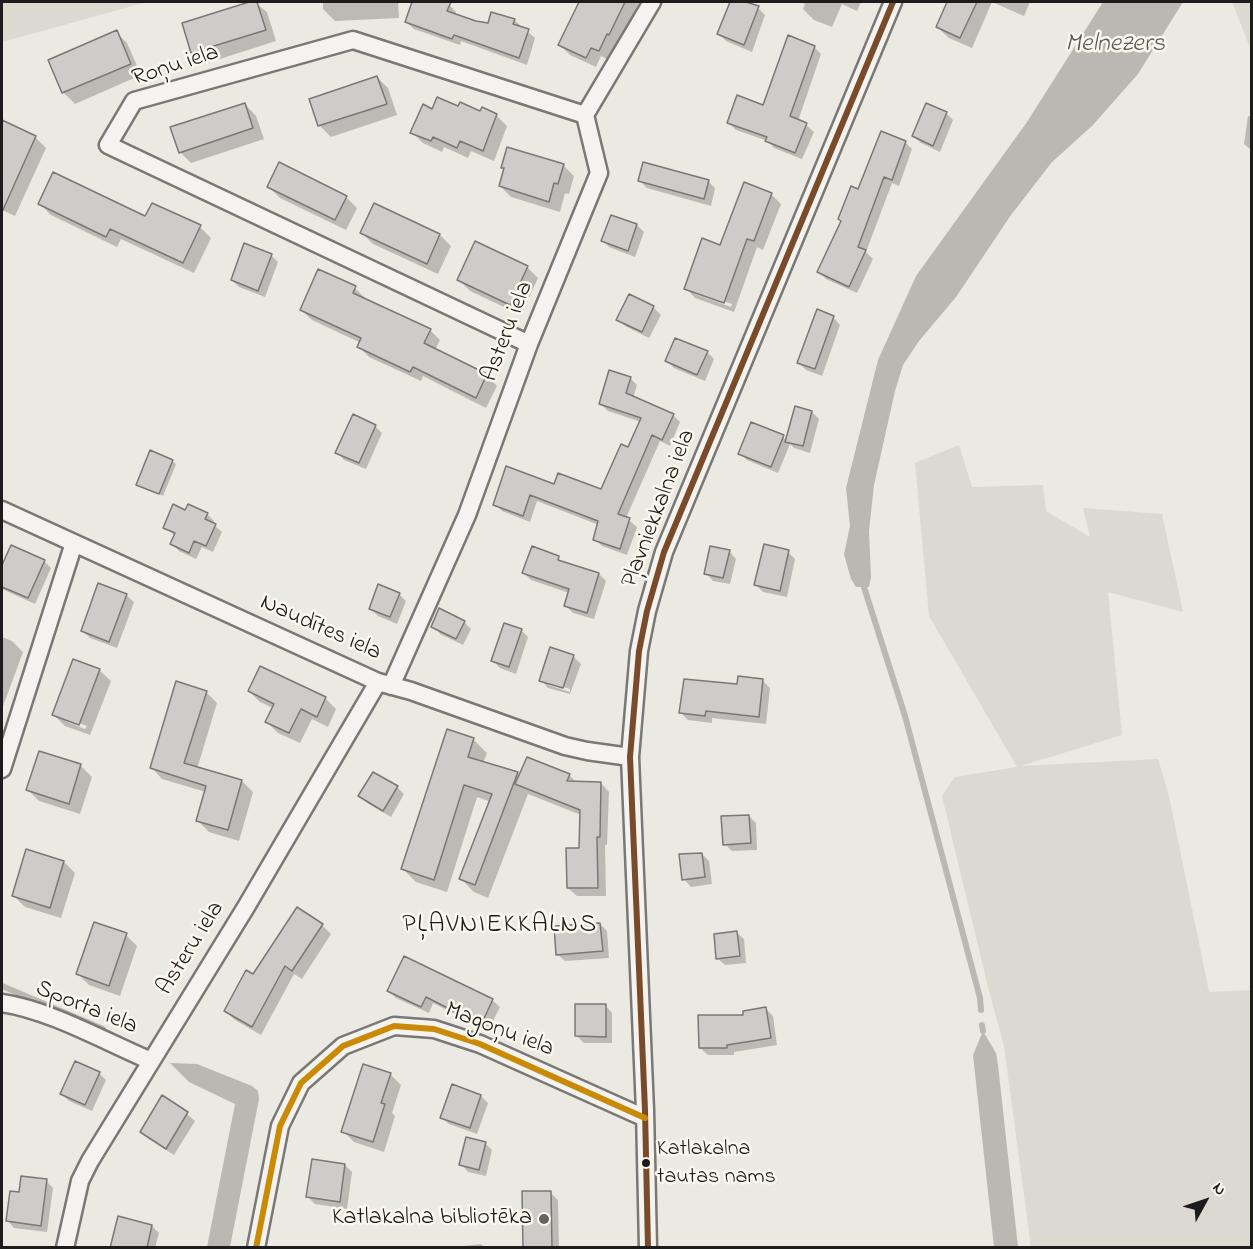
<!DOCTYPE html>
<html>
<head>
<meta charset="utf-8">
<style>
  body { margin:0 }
  #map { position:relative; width:1253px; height:1249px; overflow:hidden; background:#eae9e2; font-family:"Indie Flower",sans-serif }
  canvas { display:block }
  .frame { position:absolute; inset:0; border:3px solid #1c1c1c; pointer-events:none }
  .north { position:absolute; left:1175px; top:1171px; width:60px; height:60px; -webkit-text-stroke:4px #fbf7ec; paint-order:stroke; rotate:50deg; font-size:16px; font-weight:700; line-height:24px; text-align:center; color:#1c1c1c }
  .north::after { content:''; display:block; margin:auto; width:21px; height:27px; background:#1c1c1c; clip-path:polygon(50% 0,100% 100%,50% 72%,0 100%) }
</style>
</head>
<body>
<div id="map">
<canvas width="1253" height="1249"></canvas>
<div class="frame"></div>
<div class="north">N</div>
</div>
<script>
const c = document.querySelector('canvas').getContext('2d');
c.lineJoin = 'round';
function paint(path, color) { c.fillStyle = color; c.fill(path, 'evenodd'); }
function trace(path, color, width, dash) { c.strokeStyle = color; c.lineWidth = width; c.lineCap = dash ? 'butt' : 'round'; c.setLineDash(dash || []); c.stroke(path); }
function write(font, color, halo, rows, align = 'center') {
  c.font = font + ' "Indie Flower",sans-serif'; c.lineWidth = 5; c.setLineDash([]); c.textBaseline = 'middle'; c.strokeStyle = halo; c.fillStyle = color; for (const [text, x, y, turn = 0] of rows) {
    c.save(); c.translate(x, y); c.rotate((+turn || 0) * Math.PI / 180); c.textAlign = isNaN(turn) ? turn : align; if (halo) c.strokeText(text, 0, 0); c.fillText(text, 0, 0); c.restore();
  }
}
const green = new Path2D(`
  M2,2H147L2,42Z
  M1232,2H1251V50Z
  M959,445L972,487L1043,485L1046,511L1090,537L1083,508L1162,514L1183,612L1108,592L1122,735L1021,766L1158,759L1169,796L1209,992L1251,990V1247H1031L1004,1046L988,987L942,796L955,777L1017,767L929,616L915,463Z`);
const water = new Path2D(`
  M1103,2H1183L1138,74L1092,126L1052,162L1011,215L956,297L919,341L903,365L895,391L874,485L869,531L871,577L869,587H856L851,579L844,554L850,526L846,488L878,360L916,276L1027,122Z
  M983,1031L996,1053L998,1065L1018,1247H994L973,1055Z
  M170,1063L197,1064L252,1086L258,1091L259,1099L230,1247H207L235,1104L189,1082Z`);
const shadow = new Path2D(`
  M254,2L267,12L276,41L204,64L193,52L184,24Z
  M323,2H398L399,18L335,21L323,9Z
  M414,2L427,6L428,2H440L449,5L456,12L455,15L489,25L514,20L535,38L527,65L461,41L460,45L414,29L406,22Z
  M581,2H639L619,43L617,42L609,60L601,56L596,67L570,55L560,45Z
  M731,2H742L758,8L765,15L752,52L726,41L719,34Z
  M800,2H861L857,11L842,4L832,27L814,20L803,9L805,4Z
  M949,2H1030L1024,16L992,2L972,48L949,38L937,27Z
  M116,32L127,43L141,75L75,104L64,93L50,61Z
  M814,47L821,54L798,121L806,125L814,132L802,159L774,148L768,141L736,130L729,123L764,107Z
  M377,77L388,88L397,115L331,137L320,126L311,100Z
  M245,104L256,116L264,139L191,163L180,152Z
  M459,108L496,115L507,126L494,161L471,151L468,158L444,147L442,152L423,143L412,132Z
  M946,113L953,120L940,152L921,143L913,136Z
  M1248,116L1252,117V151L1244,144Z
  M4,123L35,137L46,148L15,216L2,210V128Z
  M905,142L912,149L899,186L892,183L866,252L873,259L857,293L826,279L819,272L859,191Z
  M563,165L574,176L569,194L565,193L560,212L511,197L500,186L505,170L502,167Z
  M640,181H708L715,188L711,206L647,188Z
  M269,187L346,197L357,208L346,230L280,198Z
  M771,194L781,204L763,250L757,247L734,312L695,298L686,288L721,247ZM695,291L732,304L731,307L695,294Z
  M40,204L200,227L211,238L194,273L121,239L117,247L51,215Z
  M637,225L644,232L635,257L609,247L602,240Z
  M362,233L440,235L451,246L438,274L373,244Z
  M271,255L278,262L265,297L239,287L232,280Z
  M527,267L538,278L521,315L470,291L459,280Z
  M355,288L365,298L364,300L430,330L440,340L435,350L487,376L497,386L486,408L423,376L421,381L369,357L359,347L361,343L312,320L301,310Z
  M629,296L654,308L661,315L649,338L625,326L618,319Z
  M833,317L840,325L822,376L806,370L799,363Z
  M707,352L714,359L705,381L674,368L667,361Z
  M630,378L637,385L633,398L673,415L680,422L670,446L660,441L626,518L637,527L627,555L602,546L595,539L599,525L537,501L530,522L502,511L495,504L555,486L602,491L629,449L641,422L608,411L601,404Z
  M812,412L819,419L810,453L794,448L790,444L778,473L747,460L740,453L783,437L787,441Z
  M375,426L382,433L366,469L344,460L337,452Z
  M172,461L176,464L163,496L138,484Z
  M186,512L207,514L214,521L213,524L222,532L213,552L202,547L196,559L179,551L172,544L175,536L165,527Z
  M11,547L44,561L51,568L35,604L2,589V569Z
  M729,551L736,559L730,584L713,581L706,573Z
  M788,552L795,559L787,597L763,592L756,585Z
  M558,558L563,563L599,574L606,581L594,619L573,613L566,606L569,593L531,580L524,573Z
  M399,594L406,601L397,624L378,616L371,609Z
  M126,595L134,602L117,648L90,638L83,631Z
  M464,622L471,629L463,645L440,634L433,626Z
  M521,630L528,637L516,674L500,668L493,661Z
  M2,637L12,641L23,652L2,709Z
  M573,656L581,664L570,694L548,688L541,680ZM548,682L570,689V692L548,685Z
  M260,668L325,698L336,709L328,727L312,719L300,743L278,733L267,722L273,708L260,702L249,691Z
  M99,670L111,681L90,735L65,726L54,715ZM65,718L87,726L85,729L65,721Z
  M763,681L770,688L766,724L712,718V723L688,720L681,713L738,686Z
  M206,692L217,703L197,769L242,781L253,792L239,841L209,832L198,821L206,792L162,779L151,767Z
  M473,739L487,753L483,763L517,774L520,776L569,775L577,783H601L609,792L607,845H605L606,896H577L568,888L580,849L581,815L528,794L488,898L474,892L461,879L491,802L477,797L447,892L416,882L403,869Z
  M40,753L81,766L92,777L80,814L39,801L28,790Z
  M397,787L404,794L391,817L367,803L360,796Z
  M749,816L756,823L757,850L732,851L725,844Z
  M27,851L64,862L75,873L61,918L25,907L14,896Z
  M702,854L709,861L712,884L691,887L684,879Z
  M600,924L607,931L609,958L565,961L557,954Z
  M322,925L331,934L302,979L294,974L261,1035L235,1020L226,1011L253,976Z
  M736,932L744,939L746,963L725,965L717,958Z
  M126,935L137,946L120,996L89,985L78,974Z
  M389,991L492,1000L500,1007L488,1031L433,1003L429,1013L396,998Z
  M605,1005L612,1013V1043H584L577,1036Z
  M766,1009L773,1016L777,1045L734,1052V1055H708L700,1048L745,1017Z
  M99,1073L106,1080L92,1111L69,1101L62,1094Z
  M390,1074L401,1085L392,1113L395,1116L384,1152L354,1142L343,1131Z
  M481,1096L488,1103L477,1134L449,1124L441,1117Z
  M163,1097L187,1114L195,1121L174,1155L149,1139L142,1132Z
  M485,1143L492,1150L486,1176L468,1172L461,1164Z
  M345,1165L352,1172L347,1209L315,1204L308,1197Z
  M46,1181L53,1188L47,1232L14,1228L7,1220Z
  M551,1193L558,1200L559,1248H525Z
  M152,1226L159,1233L155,1248H112Z
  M481,1244L485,1248H464V1246Z`);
const stream = new Path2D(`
  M864,587L905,716L980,998L981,1010
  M2,986L103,1029
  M982,1025L983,1031`);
const building = new Path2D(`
  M249,2H257L266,30L191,53L182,23Z
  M412,2H451L447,11L476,21L488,23L491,12L515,19L513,24L529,29L519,58L454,35L452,39L405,22Z
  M579,2H625L609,35L607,34L599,51L591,48L586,58L558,45Z
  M730,2H746L759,6L744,45L717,34Z
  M947,2H977L960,38L936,27Z
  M117,30L131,64L62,93L48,60Z
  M788,35L815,46L790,116L807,123L795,153L765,141L767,137L727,123L737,95L763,105Z
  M377,76L387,104L318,126L309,99Z
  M437,97L458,106L460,102L480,111L482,107L497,114L483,151L460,141L457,148L433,137L431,141L410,133L423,104L432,109Z
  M245,103L253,128L179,153L170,127Z
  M926,103L947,112L933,146L912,136Z
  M2,120L36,136L2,212Z
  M881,131L906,141L892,180L884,177L858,247L866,250L849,287L817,272L841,221L838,219L851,186L858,189Z
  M507,147L564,164L558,184L554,183L549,202L499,186L504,168H501Z
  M279,162L347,196L335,220L267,187Z
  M643,162L709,180L704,199L638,181Z
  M53,172L145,216L152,203L201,225L183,263L110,229L106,237L38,204Z
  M744,182L772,193L754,241L747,239L724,303L684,289L702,238L720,245Z
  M374,203L440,234L427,264L360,233Z
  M611,215L637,224L628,251L601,241Z
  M475,241L528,266L510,305L457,280Z
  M244,243L272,254L258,291L231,280Z
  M318,269L356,286L353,293L431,329L424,343L487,374L476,398L413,367L410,372L357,347L361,338L300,310Z
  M629,294L654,306L642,332L616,320Z
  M817,309L834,316L815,369L797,363Z
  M675,338L708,351L697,375L665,361Z
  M609,370L631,377L626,393L674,414L662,440L652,435L618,514L630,518L620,549L593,540L598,521L530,495L523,516L493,505L506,466L554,484L558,473L601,489L621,444L628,447L641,418L599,404Z
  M795,406L812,411L803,446L785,442Z
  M353,414L376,425L359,463L335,453Z
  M751,422L784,435L771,467L738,454Z
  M150,450L173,460L159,494L136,485Z
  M173,504L185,510L188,504L208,513L205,519L216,524L206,546L194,541L189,553L170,544L175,533L163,528Z
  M764,544L789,550L780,591L754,585Z
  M11,545L45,560L28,598L2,587V565Z
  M532,546L559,556L558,560L599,573L587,613L564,606L569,589L522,573Z
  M710,546L730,550L723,578L704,574Z
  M98,583L127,594L109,642L81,631Z
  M378,584L400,593L390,617L369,609Z
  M439,608L465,621L456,639L431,627Z
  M504,623L522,629L509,667L491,661Z
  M550,647L574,655L563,688L539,681Z
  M73,659L100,669L79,725L52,715Z
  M260,666L326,697L317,717L301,709L289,733L265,722L274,704L248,691Z
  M738,676L763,679L759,717L706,711L705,716L679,713L684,679L737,684Z
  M176,681L207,691L184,763L242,780L228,830L196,821L206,786L150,768Z
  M447,729L474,738L468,757L518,772L475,885L459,879L492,794L464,785L434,880L401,869Z
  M39,751L81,764L69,804L26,790Z
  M527,757L570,774L567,781L601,782L600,837H597L598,888H567L566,848H579L580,810L515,784Z
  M373,772L398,786L383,811L358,796Z
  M749,815L751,843L723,845L721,816Z
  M26,849L64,861L50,908L12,896Z
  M702,853L705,877L682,880L679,854Z
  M297,907L323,924L292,971L285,966L252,1027L224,1011L246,970L253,974Z
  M94,922L127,933L109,986L76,974Z
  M600,923L603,951L556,955L554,926Z
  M737,931L740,956L716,959L714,934Z
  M404,956L493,999L481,1025L426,997L421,1007L387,991Z
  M575,1004H606V1037L575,1036Z
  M766,1007L771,1038L727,1045V1048H699L698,1015H743V1011Z
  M75,1061L100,1072L85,1105L60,1094Z
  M363,1064L391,1073L381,1103L385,1104L373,1142L341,1132Z
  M452,1084L481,1095L470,1128L440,1118Z
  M162,1095L188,1112L166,1149L140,1132Z
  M466,1137L486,1142L479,1170L459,1165Z
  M312,1159L345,1164L340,1202L306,1197Z
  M21,1176L47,1179L41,1226L6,1221L10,1191L19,1192Z
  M522,1191H551L552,1248H523Z
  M118,1216L152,1225L147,1248H110Z`);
const minor = new Path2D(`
  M529,344L108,145L134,101L353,40L585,115
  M2,510L378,682L411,691L565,746L587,751L630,757
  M391,686L467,515L529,344L599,173L585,115L652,2
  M2,769L74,543
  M2,1003C50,1010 106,1042 151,1061
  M65,1248L80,1181L90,1161L246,907L378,682
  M256,1248L280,1126L301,1083L343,1046L394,1026L434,1029L480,1044L645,1118
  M648,1248L645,1110L630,757L639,651L647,611L664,552L893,2`);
const bus1 = new Path2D(`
  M648,1248L645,1110L630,757L639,651L647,611L664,552L893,2`);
const bus2 = new Path2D(`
  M256,1248L280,1126L301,1083L343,1046L394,1026L434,1029L480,1044L645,1118`);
const markers = [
  [646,1163,5,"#1c1c1c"],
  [544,1219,6,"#646461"]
];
const busNames = [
  ["Katlakalna",657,1150],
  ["tautas nams",657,1178]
];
const streetNames = [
  ["Roņu iela",176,67,-18],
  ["Asteru iela",509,332,-69],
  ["Pļavniekkalna iela",660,509,-69],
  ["Naudītes iela",320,629,24],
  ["Asteru iela",192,949,-58],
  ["Sporta iela",86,1009,22],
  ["Magoņu iela",499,1031,21]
];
const poiNames = [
  ["Katlakalna bibliotēka",532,1219]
];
const waterNames = [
  ["Melnezers",1115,46]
];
const neighbourhoodNames = [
  ["PĻAVNIEKKALNS",500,927]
];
paint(green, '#dbd9d0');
paint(water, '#bab8b2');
paint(shadow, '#0003');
trace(stream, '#bab8b2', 6);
paint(building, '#cdccc8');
trace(building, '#797875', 1.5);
trace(minor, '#797875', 21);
trace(minor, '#f4f3ef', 16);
trace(bus1, '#7a4b2a', 6);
trace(bus2, '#cb8a06', 6);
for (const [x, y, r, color] of markers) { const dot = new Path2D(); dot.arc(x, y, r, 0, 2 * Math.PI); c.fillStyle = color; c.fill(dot); trace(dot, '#fbf7ec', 2); }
write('22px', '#1c1c1c', '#fbf7ec', busNames, 'left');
write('24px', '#1c1c1c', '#fbf7ec', streetNames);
write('24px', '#1c1c1c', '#fbf7ec', poiNames, 'right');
write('italic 26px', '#5a5956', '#fbf7ec', waterNames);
c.letterSpacing = '1.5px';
write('26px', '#1c1c1c', '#fbf7ec', neighbourhoodNames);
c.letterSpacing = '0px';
</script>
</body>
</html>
